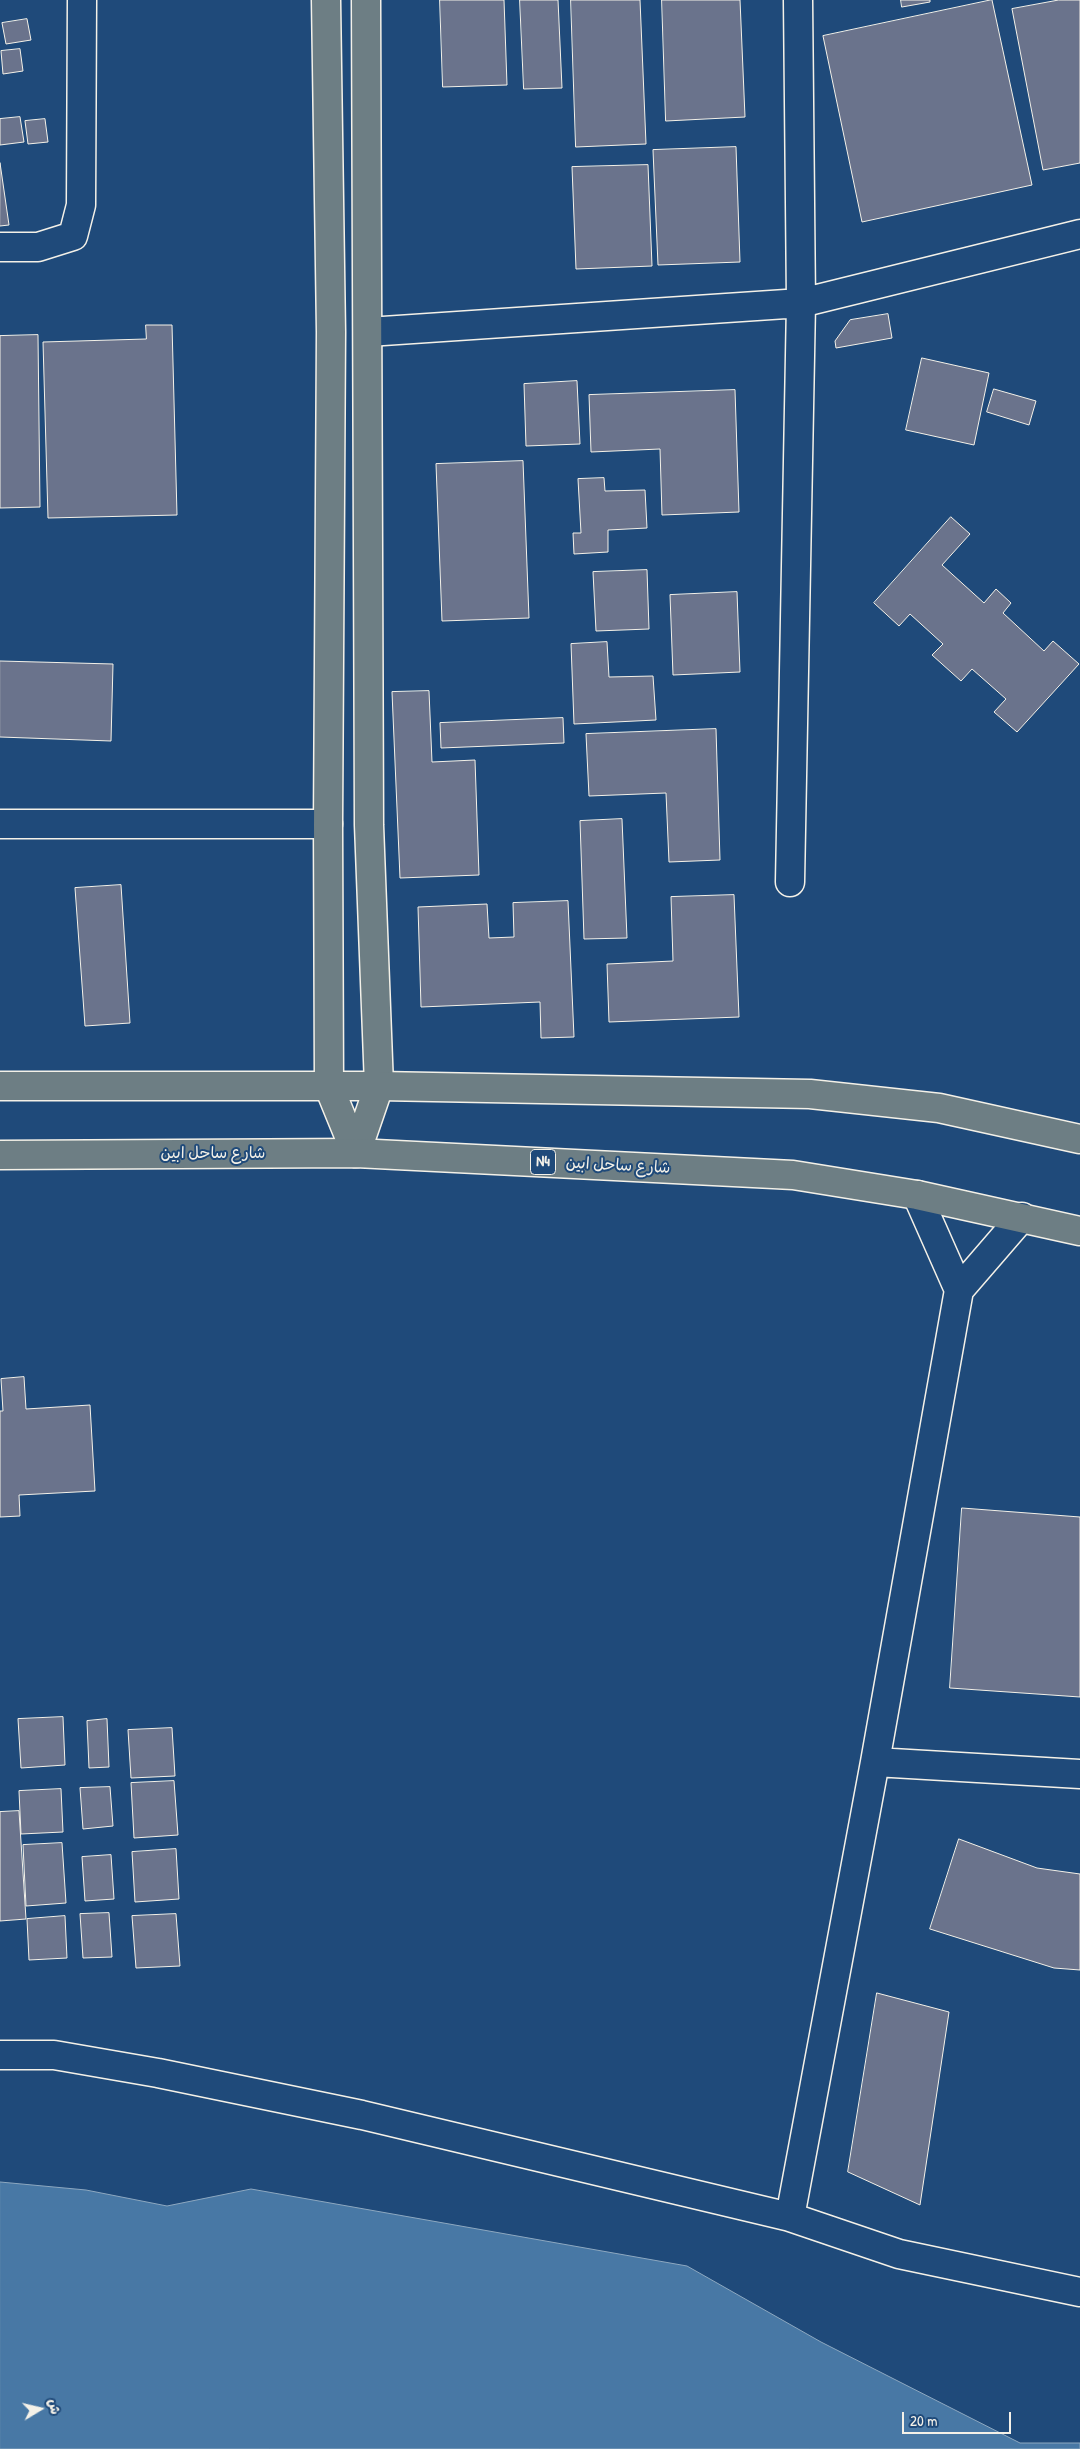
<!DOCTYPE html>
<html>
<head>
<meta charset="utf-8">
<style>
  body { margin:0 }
  #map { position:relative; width:1080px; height:2449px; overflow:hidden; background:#1f4a7a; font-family:"Patrick Hand","Playpen Sans Arabic",sans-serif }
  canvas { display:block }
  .north { position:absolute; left:15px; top:2384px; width:50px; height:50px; -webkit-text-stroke:4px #1f4a7a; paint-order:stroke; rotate:81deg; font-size:14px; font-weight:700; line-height:20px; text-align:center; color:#f4f1e8 }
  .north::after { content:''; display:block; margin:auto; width:18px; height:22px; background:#f4f1e8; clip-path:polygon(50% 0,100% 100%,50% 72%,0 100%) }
  .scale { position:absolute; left:902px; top:2412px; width:109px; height:22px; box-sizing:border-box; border:2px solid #f4f1e8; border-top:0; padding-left:6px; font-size:15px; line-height:18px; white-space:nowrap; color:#f4f1e8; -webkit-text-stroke:4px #1f4a7a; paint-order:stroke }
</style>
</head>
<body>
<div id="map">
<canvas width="1080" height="2449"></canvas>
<div class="north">ش</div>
<div class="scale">20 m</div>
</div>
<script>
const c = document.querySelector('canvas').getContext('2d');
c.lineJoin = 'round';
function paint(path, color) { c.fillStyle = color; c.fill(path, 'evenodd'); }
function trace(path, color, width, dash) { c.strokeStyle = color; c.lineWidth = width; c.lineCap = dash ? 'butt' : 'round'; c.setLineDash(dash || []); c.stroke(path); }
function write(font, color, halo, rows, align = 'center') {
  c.font = font + ' "Patrick Hand","Playpen Sans Arabic",sans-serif'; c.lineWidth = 4; c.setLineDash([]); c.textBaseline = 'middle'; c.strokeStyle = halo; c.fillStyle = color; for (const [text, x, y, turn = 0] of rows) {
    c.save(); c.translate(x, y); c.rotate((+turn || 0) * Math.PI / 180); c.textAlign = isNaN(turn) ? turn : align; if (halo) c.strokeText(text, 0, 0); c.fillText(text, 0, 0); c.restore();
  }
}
const water = new Path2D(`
  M0,2182L86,2190L167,2206L251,2189L687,2266L821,2342L1020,2443H1080V2449H0Z`);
const building = new Path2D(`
  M440,0H504L507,85L443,87Z
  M520,0H558L562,88L524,89Z
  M571,0H640L646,144L576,147Z
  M662,0H740L745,117L666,121Z
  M901,0H930V2L902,7Z
  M992,0L1032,185L862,222L823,36Z
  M1059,0H1080V163L1043,170L1012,9Z
  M27,19L31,40L6,44L2,23Z
  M20,49L23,71L3,74L1,51Z
  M20,117L24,142L0,145V119Z
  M45,119L48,142L28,144L25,121Z
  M736,147L740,262L658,265L653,150Z
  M0,163L9,225L0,226Z
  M648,165L652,266L576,269L572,167Z
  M888,314L892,338L836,348L835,341L850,320Z
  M146,325H172L177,515L48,518L43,342L146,339Z
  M38,335L40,507L0,508V336Z
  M922,358L989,373L974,445L906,430Z
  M577,381L580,444L526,446L524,384Z
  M994,389L1036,401L1029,425L987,412Z
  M735,390L739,512L662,515L660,449L591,452L589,395Z
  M523,461L529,618L442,621L436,464Z
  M604,478L605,491L645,490L647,528L608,530V552L574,554L573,533H581L578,479Z
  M951,517L970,534L942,565L984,603L996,589L1011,603L1003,613L1044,651L1053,641L1079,664L1017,732L994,712L1006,699L972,669L961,681L932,655L943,644L910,614L899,626L874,603Z
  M647,570L649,629L596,631L593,572Z
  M737,592L740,672L673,675L670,595Z
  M607,642L609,677L653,676L656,720L574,724L571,644Z
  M0,661L113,664L111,741L0,737Z
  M429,691L432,762L475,760L479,875L400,878L392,692Z
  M563,718L564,743L441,748L440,723Z
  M716,729L720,860L669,862L666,793L589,796L586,734Z
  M622,819L627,938L584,939L580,821Z
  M121,885L130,1023L85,1026L75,888Z
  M734,895L739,1017L609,1022L607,964L673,961L671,897Z
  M568,901L574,1037L541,1038L540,1002L421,1007L418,907L487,904L489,938L514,937L513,903Z
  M24,1377L26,1409L90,1405L95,1491L19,1495L20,1516L0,1517V1411H3L1,1379Z
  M962,1508L1080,1517V1697L950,1688Z
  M63,1717L65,1765L21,1768L18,1719Z
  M107,1719L109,1767L89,1768L87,1721Z
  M172,1728L175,1776L131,1778L128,1730Z
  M174,1781L178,1835L134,1838L131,1783Z
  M110,1787L113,1826L83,1829L80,1788Z
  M61,1789L63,1832L21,1834L19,1791Z
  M19,1811L26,1919L0,1921V1812Z
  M959,1839L1037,1868L1080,1874V1970L1054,1968L930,1929Z
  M62,1843L66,1903L26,1906L23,1845Z
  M176,1849L179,1899L135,1902L132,1852Z
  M111,1855L114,1899L85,1901L82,1857Z
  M109,1913L112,1957L83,1958L80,1914Z
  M176,1914L180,1966L136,1968L132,1916Z
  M65,1916L67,1958L29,1960L27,1919Z
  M877,1993L949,2012L920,2205L848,2172Z`);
const minor = new Path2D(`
  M0,247H38L73,236L81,205L82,0
  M368,332L801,303L1080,234
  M0,824H328
  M790,882L801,303L798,0
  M917,1195L959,1290
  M875,1762L1080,1774
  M0,2055H54L158,2073L362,2115L790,2217L899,2254L1080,2292
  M790,2217L875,1762L959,1290L1022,1217`);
const major = new Path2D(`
  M326,0L331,332L328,824L329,1087L356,1153
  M356,1153L379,1086L369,825L366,0`);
const highway = new Path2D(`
  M0,1086H379L810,1094L939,1108L1080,1139
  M0,1155L356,1153L793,1175L917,1195L1080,1231`);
const shields = [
  [543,1162,25]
];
const shieldNames = [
  ["N4",543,1162]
];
const streetNames = [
  ["شارع ساحل ابين",213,1154],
  ["شارع ساحل ابين",618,1166,3]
];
paint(water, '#4878a5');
trace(water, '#8da8c0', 1);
paint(building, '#6a738c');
trace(building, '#f4f1e8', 1);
trace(minor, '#f4f1e8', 31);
trace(major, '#f4f1e8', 31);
trace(highway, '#f4f1e8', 31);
trace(minor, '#1f4a7a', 28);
trace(major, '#6d7e84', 28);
trace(highway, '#6d7e84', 28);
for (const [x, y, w] of shields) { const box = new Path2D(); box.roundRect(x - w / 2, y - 12.5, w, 25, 4); c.fillStyle = '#1f4a7a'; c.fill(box); trace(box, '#f4f1e8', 1); }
write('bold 15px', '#f4f1e8', null, shieldNames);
write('16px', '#f4f1e8', '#1f4a7a', streetNames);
</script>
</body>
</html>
